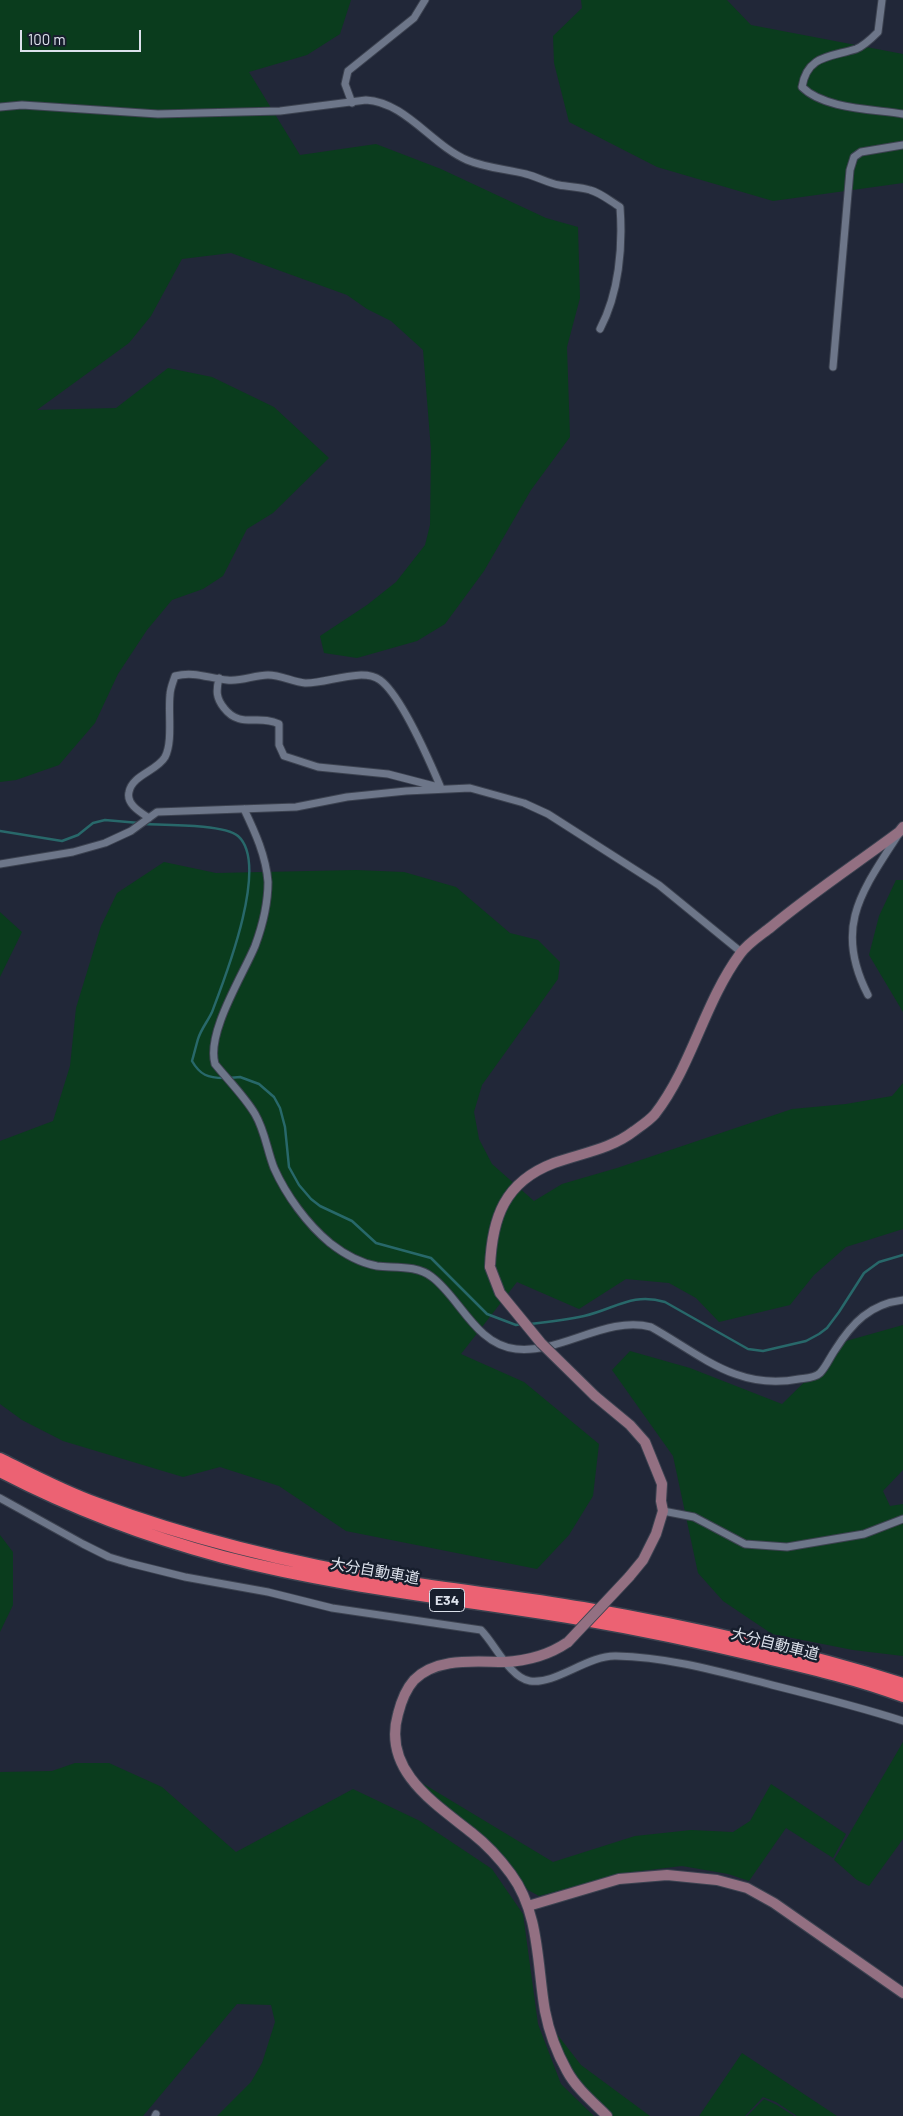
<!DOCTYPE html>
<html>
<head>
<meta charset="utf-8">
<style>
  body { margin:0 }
  #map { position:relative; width:903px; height:2116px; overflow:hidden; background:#212738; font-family:Barlow,sans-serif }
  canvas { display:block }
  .scale { position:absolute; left:20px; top:30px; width:121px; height:22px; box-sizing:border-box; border:2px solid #dce1eb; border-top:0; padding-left:6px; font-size:15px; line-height:18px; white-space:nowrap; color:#dce1eb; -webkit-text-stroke:4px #171e2d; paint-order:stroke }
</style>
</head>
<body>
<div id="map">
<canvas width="903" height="2116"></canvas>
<div class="scale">100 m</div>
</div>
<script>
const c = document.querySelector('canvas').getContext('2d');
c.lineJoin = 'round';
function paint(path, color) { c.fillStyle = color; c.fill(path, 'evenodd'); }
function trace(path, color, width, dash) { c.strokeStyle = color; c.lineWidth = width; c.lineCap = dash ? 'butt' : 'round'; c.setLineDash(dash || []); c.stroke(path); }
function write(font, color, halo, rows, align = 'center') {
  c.font = font + ' Barlow,"Noto Sans JP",sans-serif'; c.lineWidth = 5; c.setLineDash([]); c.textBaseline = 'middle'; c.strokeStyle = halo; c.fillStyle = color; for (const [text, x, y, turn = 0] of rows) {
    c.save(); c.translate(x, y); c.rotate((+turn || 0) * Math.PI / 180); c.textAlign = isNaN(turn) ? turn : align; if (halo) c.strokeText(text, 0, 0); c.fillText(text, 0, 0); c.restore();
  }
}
const green = new Path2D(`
  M0,0H351L340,34L307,55L249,72L300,155L376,144L441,169L546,218L578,227L580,298L567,347L570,437L531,490L484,571L445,624L417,641L357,658L324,653L320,636L367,605L396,582L425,545L430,525L431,450L423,350L391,321L367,309L347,295L231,253L182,259L151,316L129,343L37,410L116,408L168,368L212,377L274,407L329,458L273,513L247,529L223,576L203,589L172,600L147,630L118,674L95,723L59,765L16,780L0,782Z
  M581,0H727L751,25L903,54V183L773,201L657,167L569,122L554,63L553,36L582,8Z
  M164,862L216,873L356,870L404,872L456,887L510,933L538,940L560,962L558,979L482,1085L474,1112L479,1139L492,1164L534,1201L562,1184L617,1168L792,1109L846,1104L892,1096L903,1083V1229L846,1247L814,1275L790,1305L719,1322L696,1298L669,1283L626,1279L579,1309L517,1282L461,1354L524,1382L599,1444L593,1496L569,1535L537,1569L346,1531L279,1486L220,1467L183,1477L63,1441L22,1420L0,1404V1141L53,1121L70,1066L76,1008L101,926L117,893Z
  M896,880H903V1012L869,955L879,916Z
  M0,912L22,932L0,977Z
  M903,1325V1470L883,1491L890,1506L903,1504V1656L853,1650L772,1634L723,1601L698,1573L673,1456L612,1370L630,1351L690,1368L782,1404L846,1341Z
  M0,1535L13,1552V1605L0,1632Z
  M903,1742V1839L869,1886L857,1880L834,1860Z
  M75,1763H109L162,1787L236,1852L353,1789L420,1821L492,1869L523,1914L538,2024L561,2084L594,2116H217L251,2082L262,2063L275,2022L271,2005L237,2004L143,2116H0V1772L52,1771Z
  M422,1783L553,1862L635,1836L691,1830L733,1832L750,1821L771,1784L846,1834L833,1858L786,1828L749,1881L728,1874L682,1866L624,1873L539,1896L528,1890L511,1868L474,1830L422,1786Z
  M553,2029L581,2065L650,2116H611L569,2072Z
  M742,2053L837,2116H797L776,2102L763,2097L745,2116H699Z
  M764,2099L777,2105L794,2116H747Z`);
const stream = new Path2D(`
  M144,824C164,825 224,824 238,836C270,864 225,978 212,1012C208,1021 201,1029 198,1039C196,1046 194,1054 192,1061C200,1075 208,1078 224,1078
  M0,831L62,841L78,835L93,823L105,820L139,823
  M229,1078L240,1077L259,1084L274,1097L280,1108L285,1127L289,1167L299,1185L311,1199L320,1206L352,1221L376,1243L431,1258L487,1314L516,1325L522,1324
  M530,1324C548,1322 566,1320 584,1316C615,1309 632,1292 665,1302L748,1349L763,1351L806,1341L819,1334L827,1328L839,1312L864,1273L879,1262L903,1255`);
const street = new Path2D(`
  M882,0L878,32C872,38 864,46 856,49C831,57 807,55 802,87C824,109 873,109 903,114
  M352,103L345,84L348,71L414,18L425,0
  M0,107L22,105L158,114L280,111L366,100C405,102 432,145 467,160C486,168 506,169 526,174C538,177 548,183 559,185C569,187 580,187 590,190C601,193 610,201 620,207C623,247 619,293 600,329
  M833,367L850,170L854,157L861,152L903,145
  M219,678C216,691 216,698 224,708C240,729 259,714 279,724V745L284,756L318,767L388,774L438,787
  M244,809C255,832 266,856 268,882C268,902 262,927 255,946C243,975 206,1033 215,1064C228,1080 245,1097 255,1114C265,1131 267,1150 274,1168C286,1195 307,1224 330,1243C344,1254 360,1263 377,1266C395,1268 417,1265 432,1277C460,1298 476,1345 516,1349C561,1354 607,1315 651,1327C701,1355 738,1391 799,1379C805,1378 815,1378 820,1373C826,1367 830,1357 835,1350C852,1323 870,1304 903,1300
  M149,818C140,812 126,804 129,792C132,775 157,771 165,757C173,742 168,713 170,695C170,689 173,682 175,676C194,671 208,678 227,680C241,682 254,675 268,675C281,675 293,682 305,683C326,684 362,667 380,680C402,696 430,762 441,788
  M0,864L73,852L105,843L131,831L157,812L296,807L347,797L406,791L470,788L524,803L548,814L659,885L741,952
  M868,995C833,927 862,891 898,835
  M0,1498L83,1544L109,1557L129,1563L185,1577L268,1592L332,1608L481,1630C495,1644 510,1678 530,1681C555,1685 588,1655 616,1656C669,1657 721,1672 772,1685C816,1696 860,1707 903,1721
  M663,1511L694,1517L745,1544L787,1547L864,1534L903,1519
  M155,2116L156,2114`);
const secondary = new Path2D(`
  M490,1267C492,1218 504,1182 554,1163C582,1153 611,1149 634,1131C641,1126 650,1120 655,1114C692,1066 704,1003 740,954C748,943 761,935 771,927C812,893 856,864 899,832L903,827
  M595,1396L630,1425L645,1442L662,1484L661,1501L663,1511L656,1534L643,1560L629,1577
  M568,1642C549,1655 527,1661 504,1662C475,1662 437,1657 414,1680C406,1689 401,1702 398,1714C382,1770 434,1803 472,1833C486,1844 500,1859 511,1874C540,1913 537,1966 545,2011C549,2032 557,2053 567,2071C576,2088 594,2103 607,2116
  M528,1906L619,1879L667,1875L717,1880L747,1888L774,1903L903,1993`);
const highway = new Path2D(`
  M0,1459C32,1475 64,1492 98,1504C194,1540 296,1564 398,1581C459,1591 522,1597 583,1608C691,1627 798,1651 903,1684
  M0,1471C71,1508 145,1536 223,1557C339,1587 457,1599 574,1618C638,1629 701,1642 763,1657C810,1668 858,1679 903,1696`);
const secondaryBridge = new Path2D(`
  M490,1267L500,1293L541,1343L595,1396
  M568,1642L629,1577`);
const shields = [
  [447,1600,35]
];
const shieldNames = [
  ["E34",447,1600]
];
const streetNames = [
  ["大分自動車道",375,1571,10],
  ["大分自動車道",775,1644,14]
];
paint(green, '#0a3c1d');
trace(stream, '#28686a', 2.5);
trace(street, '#3c4250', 9);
trace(secondary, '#3c4250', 12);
trace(highway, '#3c4250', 15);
trace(street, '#6d7689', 7);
trace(secondary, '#937082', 10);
trace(highway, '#ec6273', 12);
trace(secondaryBridge, '#3c4250', 12, []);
trace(secondaryBridge, '#937082', 10);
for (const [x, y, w] of shields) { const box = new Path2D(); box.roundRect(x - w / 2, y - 11.5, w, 23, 4); c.fillStyle = '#171e2d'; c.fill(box); trace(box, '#dce1eb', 1); }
write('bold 14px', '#dce1eb', null, shieldNames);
write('15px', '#dce1eb', '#171e2d', streetNames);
</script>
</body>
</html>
